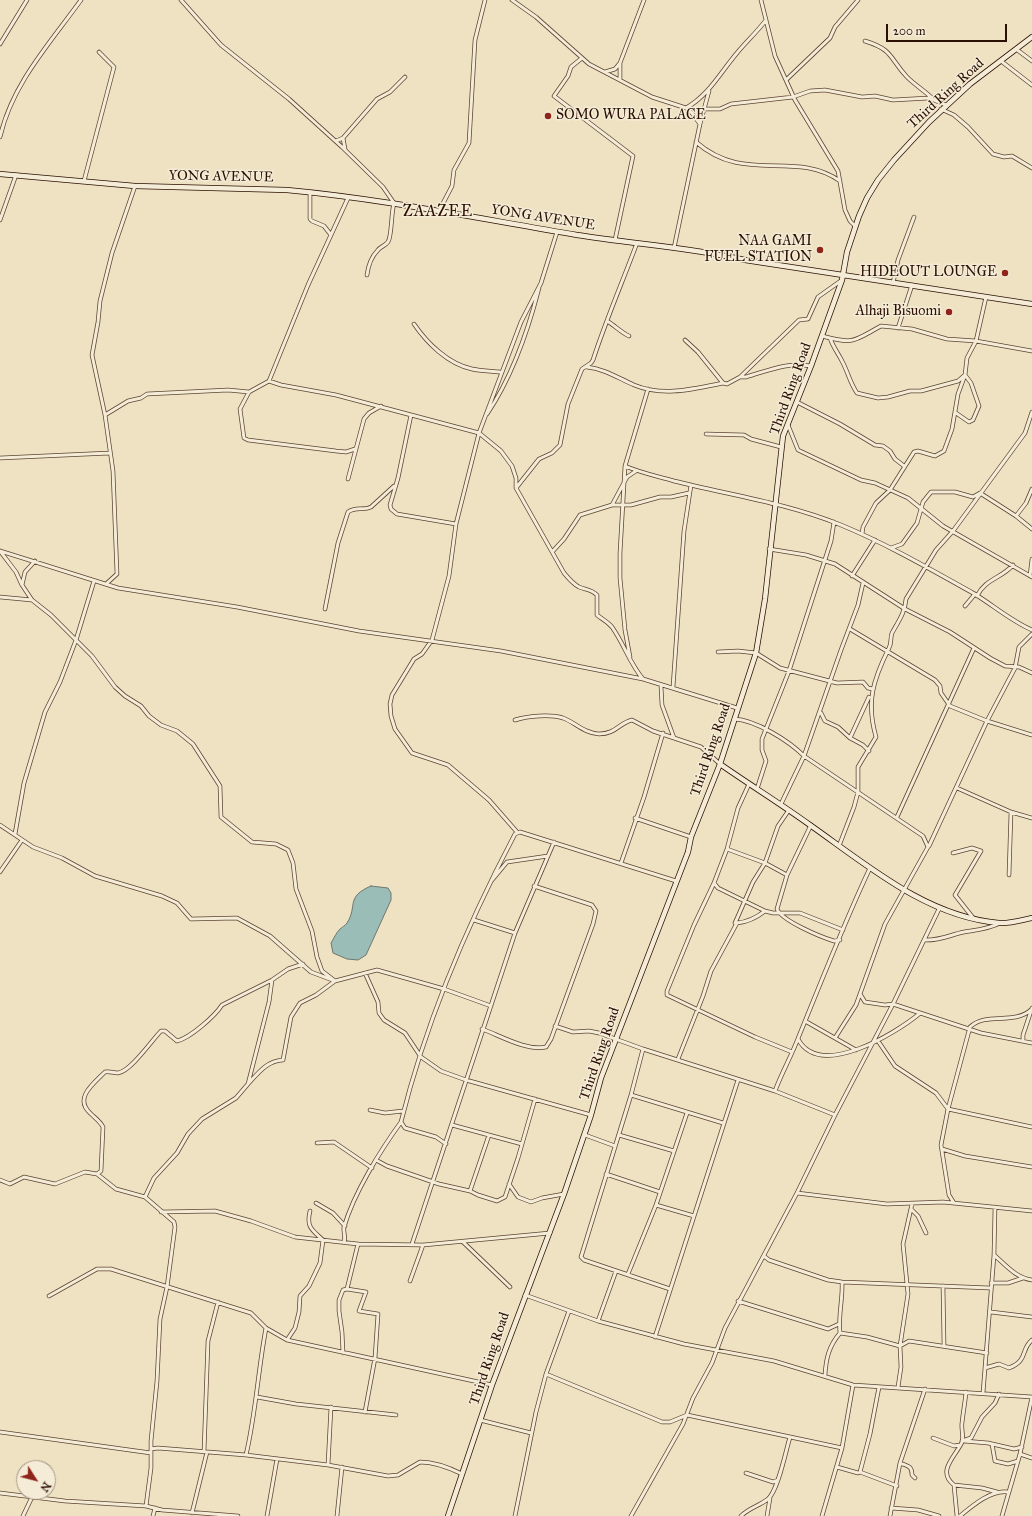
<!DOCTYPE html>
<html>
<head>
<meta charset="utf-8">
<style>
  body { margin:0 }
  #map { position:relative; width:1032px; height:1516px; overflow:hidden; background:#eee2c2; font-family:"IM FELL Great Primer",serif }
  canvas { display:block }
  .north { position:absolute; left:16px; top:1460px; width:40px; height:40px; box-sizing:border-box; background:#f4ecd7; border:1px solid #a49482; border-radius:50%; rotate:126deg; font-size:11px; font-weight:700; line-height:16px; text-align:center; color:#2b0f03 }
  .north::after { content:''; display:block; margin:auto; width:14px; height:18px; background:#8f2418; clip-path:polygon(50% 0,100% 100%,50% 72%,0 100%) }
  .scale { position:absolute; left:886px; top:24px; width:121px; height:18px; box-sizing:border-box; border:2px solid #2b0f03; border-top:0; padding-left:5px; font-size:12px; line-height:14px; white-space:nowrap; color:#2b0f03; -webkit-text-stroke:3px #f4ecd7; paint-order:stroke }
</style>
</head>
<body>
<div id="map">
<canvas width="1032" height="1516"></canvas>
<div class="north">N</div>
<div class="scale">200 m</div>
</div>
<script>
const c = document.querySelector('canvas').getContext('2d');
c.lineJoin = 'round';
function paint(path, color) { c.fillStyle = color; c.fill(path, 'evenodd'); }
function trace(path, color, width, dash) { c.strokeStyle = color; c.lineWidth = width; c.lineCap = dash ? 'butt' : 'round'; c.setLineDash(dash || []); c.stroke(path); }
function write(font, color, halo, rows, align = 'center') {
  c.font = font + ' "IM FELL Great Primer",serif'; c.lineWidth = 3; c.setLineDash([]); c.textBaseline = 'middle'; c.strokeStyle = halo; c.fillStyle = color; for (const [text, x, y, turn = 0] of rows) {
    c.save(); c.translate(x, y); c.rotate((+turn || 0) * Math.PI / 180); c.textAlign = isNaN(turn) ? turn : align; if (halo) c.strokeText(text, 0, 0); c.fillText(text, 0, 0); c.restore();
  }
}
const water = new Path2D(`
  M371,886L388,888L391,893V900L366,955L358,960L347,959L333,953L331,943C334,938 336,933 340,929C342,927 345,926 347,923C358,906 345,897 371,886Z`);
const street = new Path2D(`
  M181,0L221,45L289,99L342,147L383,187L394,203C391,213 392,236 388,242C385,246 380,247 378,250C371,257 368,267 367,275
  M512,0L536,17L589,64L652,97L686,108L691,112L700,124L674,248
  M761,0L775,56L795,100L838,171L845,210L850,221L855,226
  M865,41C894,50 889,58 907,77C915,85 925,91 933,99
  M0,44L27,0
  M1016,49L1032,61
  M582,58L571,67L568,76L554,96L633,156L615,240
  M1001,61L1032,85
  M605,72L615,69L620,63L644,0
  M620,79V63
  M786,80L830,38L835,27L858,0
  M686,108C709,95 720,73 737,53C746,42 757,32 766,20
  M704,109H720L731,104L793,97L810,91L825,90L862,97L875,96L893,100L929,98L946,105
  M941,109L954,115L968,127L993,154L1004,157L1012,156L1032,168
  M700,124L709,91
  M0,137C12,84 50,43 81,0
  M343,138L345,149
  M336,141L343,138L377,99L390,92L405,77
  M696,142C745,185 794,149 840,181
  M84,181L114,67L99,52
  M310,192V219L312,221L324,226L331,235
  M439,211L452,186L454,170L469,143L475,40L485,0
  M0,220L16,175
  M893,283L898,260L914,217
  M607,321C614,325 622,333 629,336
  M414,324C427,343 448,364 472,369C481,371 491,371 500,372
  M898,328L912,285
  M822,336C855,345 853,341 881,326L912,329L947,339L976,341L1032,351
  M830,338C833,347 838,353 842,361C848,372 850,383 857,393L878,398L888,397L910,391H921L958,381L965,375L971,383L979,406L973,420L969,422L956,413
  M685,340L698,352L723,383
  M587,367C605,369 618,378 634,385C663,397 693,389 723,383L727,384L740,377H746C770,370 786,362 811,366
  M740,377L799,320L808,319L818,297L842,280
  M269,381L308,285L348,198
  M249,392L240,409L244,438L248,440L336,451L346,452L355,449
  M797,402L840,424L875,445L883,446L890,451L895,459L904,466
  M487,414C512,377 528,331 539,288
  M105,415L128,401L141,398L147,394L228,390L249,392L269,381L281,385L336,395L479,433L501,451L512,466L516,478V488L564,573C569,579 573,584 579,587C586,590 591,589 597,595V615C602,619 608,622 612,627C624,644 630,664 643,679
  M411,415L398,478L390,505L391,509L397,514L456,524
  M788,425L798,450L861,480L875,483L908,498L943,526L1032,577
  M706,434L744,435L751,439L781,447
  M0,458L110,453
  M625,466C641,473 657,476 674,481C730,495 787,503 841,525C887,544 930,569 973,593C993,605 1011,621 1032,630
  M348,479L364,419L369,413L381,406
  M516,488L539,459L552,453L560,445L568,404L582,369L591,363L593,360C606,320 622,283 637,243
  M612,505H631L660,497H671L689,493
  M1016,516L1026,503L1032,489
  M862,534L863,527L876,503L890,490L914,452L918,451L935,456L944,451L952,429L958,394L965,375L967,358L976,341L986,297
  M891,548L902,544L917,523L923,502L931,492H955L973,497L980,493L1016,516L1032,529
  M769,549L806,555L835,564L905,609L950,632L990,658L1005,666L1019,667L1032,673
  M0,551L118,588L237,607L359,631L501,651L643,679L737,708
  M0,551L16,572L22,585L32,600
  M553,551L564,539L580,515L612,505L627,477L636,471
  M852,576L875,540
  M1030,576L1032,559
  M106,584L117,574L113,471L105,415L92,355L98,322L100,301L112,253L135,186
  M22,585L25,572L35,561
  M977,596C985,579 1002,578 1013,565
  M0,597L32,600L51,615L92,656L115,687L125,696L141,706L149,716L161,725L177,731L193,744L220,786L221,817L252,842L276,844L288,850L293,863L296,889L312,931L317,957L322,971L335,981L316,995L300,1003L291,1017L283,1060C267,1061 259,1072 248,1084
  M965,606L975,594
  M325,609L338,543L348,512C356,506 363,511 371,507L394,486
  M850,629L935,680L940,686L941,693L950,706L987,721L1032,735
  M718,652L738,651L756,653L780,668L837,683L863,682L868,688L873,689
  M630,657L625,630L620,578V553L625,466L648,389
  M661,686L662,705L674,738L701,747L720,764
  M673,687L684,531L691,485
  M821,713L825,721L838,727L850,738L863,745L869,751
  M734,719C756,720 789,741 804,756L923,836L928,847L885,924L860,994L865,1002L885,1005L893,1004L981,1033L1032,1043
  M515,720C528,716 550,714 563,718C576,723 584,733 599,734C616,734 619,723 632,720L653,731L674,738
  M850,738L869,697
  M749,784L738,808L727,849L714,883L694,925L667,991V995L755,1037L792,1052
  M957,788L1011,812L1032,818
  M757,789L766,761L762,750V739L789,671L831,541L834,522
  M781,804L804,756L841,650L858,605L863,583
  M897,817L974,648
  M635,818L691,837
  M0,825L33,847L62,858L95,876L162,896L177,903L191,919L237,918L270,936L311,972L335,981L377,970L444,989L491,1006
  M517,832L489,800L448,765L412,753L395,729L391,716L390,704L392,695L414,659L422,654L432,640L449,576L456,524L479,433L521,322L541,283L557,232
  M15,834L24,783L45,712L60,682L76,640L94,581
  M839,846L854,807L858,792V767L876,737C866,702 873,680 889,648C892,643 890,638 892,633C898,622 905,613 906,599L936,550L953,531L1025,433L1032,412
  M929,846L987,721L1015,668L1019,647L1032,634
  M727,849L765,863L787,875L811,825
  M953,853L972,848L981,851L955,895L974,919
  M621,863L644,797L663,733
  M0,872L22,840
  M787,875L777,909C782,921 821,937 834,941L840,940
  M1009,875L1011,812
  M492,880L507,862L548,856
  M714,883L718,888L765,911
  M474,920L515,933
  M735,923L753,882L765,863L778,826L789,810
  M924,940C939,941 950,935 964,932C976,930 989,929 1000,923
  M365,973L378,1002L379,1013L384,1020L405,1033L421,1057L441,1071L466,1080L591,1115
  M805,1021L856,1050
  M555,1026L573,1032L589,1031L599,1033L643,1049L775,1091L835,1115
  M482,1029C501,1036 526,1051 546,1047L551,1039L593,924L596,911L592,905L534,886
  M835,1038L856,1005L860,994
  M798,1039C820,1080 896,1033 919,1014
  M878,1041L895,1066L936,1093L948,1109L1032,1127
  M1023,1041V1035L1032,1008
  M643,1049L631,1095L581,1257L584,1260L670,1289
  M678,1059L703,996L711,971L737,923C748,922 756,918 765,911L773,913H800L843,930
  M775,1091C782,1072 792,1055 799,1036C822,980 844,923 870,868
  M631,1095L723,1123
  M370,1110L385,1113L403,1111
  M452,1125L522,1144
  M585,1135L615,1146
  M619,1135L674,1151
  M317,1143L334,1142L372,1168
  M446,1144L436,1137L405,1128L401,1122C425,1025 468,923 515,834L520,832L676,881
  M942,1149L965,1156L1032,1167
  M376,1160L387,1166L439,1184L470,1191L478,1195L497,1201L505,1197L518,1158L535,1099
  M97,1174L116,1189L145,1197L174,1222L175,1227L167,1287L160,1319L157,1381L151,1441V1468L146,1506L162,1510L238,1516
  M606,1174L660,1192
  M0,1180L10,1184L24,1177L55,1184L85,1172L97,1174L101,1171L103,1127C100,1121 95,1118 90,1113C74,1098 93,1084 105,1072C110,1071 113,1073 118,1073C131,1071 152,1040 161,1031H165L177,1041C190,1038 215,1016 222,1005L272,980L288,969L303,964
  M509,1184L518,1197L531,1202L542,1198L564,1194
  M470,1191L489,1135
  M797,1193L887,1204L943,1202L1032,1211
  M145,1197L154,1178L177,1153L188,1134L202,1119L236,1098L248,1084L269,1002L272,980
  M316,1203L333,1213L345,1226
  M954,1203L949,1195L941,1145L948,1109L970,1027C987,1011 1014,1026 1032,1009
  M656,1205L694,1216
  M911,1209L918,1216L926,1233
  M161,1212L215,1211L251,1221L295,1237L358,1244L423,1245L550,1233
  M344,1242C346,1237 343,1232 344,1227C354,1193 380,1151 401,1122
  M463,1242L510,1287
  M358,1244L347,1289L366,1292L359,1311L378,1314L375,1358L365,1412
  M412,1244L515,933L554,842
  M994,1255C1006,1265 1016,1278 1032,1280
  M764,1256L769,1260L828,1280L842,1282L990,1288
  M628,1274L656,1205L687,1113
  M410,1281L423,1245
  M991,1283H1008L1023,1278
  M943,1286L944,1345
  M525,1295L598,1321L684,1344L774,1361L853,1385L1032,1397
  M49,1296L97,1269H111L251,1313L266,1328L287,1340L492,1385
  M738,1301L828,1329L839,1324
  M991,1312L1032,1317
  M598,1321L616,1271
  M840,1333C838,1315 843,1299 842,1282
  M655,1337L738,1080
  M287,1340L295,1328L299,1312L300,1296L309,1286L320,1263L323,1240C312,1230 306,1227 310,1211
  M900,1346L908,1294L903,1244L912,1204
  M900,1346L909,1341L987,1353
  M343,1353L342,1332L339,1311V1300L343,1290L347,1289
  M985,1368L999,1364L1009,1368C1029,1360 1020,1350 1032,1340
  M546,1374L662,1422H670L687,1415L842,1448
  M825,1375C826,1358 829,1346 840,1333L867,1337L900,1346L901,1367L898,1387
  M983,1393L994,1255L995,1207
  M257,1397L296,1404L396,1415
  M480,1420L531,1433
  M0,1432L151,1453
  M933,1438L954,1446L960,1445
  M962,1441L971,1438L982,1417L995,1403L999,1394
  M964,1441L988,1443L1014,1449L1022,1447
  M992,1444L995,1461L1008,1464L1018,1461
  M151,1449L158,1448L246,1455L328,1465L388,1476L398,1475L420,1462C435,1462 448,1467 462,1474
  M204,1452L208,1341L218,1302
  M1020,1454L1032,1458
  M246,1455C256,1413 258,1370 266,1328
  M900,1463C908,1466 912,1466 912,1475L915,1478
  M328,1465L331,1407
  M837,1467L858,1473L860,1472L870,1434L879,1387
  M860,1472L897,1486
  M746,1473L773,1482L778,1480
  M954,1485L982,1488L997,1492
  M0,1493L65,1501L146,1506
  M891,1508L918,1510L939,1516
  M192,1513L207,1452
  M23,1516L32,1497
  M153,1516L155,1508
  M267,1516L277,1459
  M337,1516L342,1467
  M515,1516L536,1412L546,1374L569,1311
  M631,1516L683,1424L693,1398L712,1363L725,1328L797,1193L835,1115L893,1004L939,909
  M741,1516C749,1508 759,1506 768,1499C778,1491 786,1450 790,1437
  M767,1516L770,1498
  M822,1516L842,1448L853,1385
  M890,1516L900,1463L925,1389
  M957,1516L954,1485C936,1471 956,1456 962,1442C964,1437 961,1429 962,1423C963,1413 965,1403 966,1392
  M960,1516C972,1506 992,1489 1008,1492
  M1002,1516L1020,1454L1032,1397`);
const secondary = new Path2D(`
  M0,174L135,186L287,190C384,199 481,219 577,235C633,244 690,247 745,260L1032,304
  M720,764C750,785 781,804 810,825C867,865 927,917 999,923C1009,924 1022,920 1032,918
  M448,1516L492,1385L564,1194L591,1115L601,1078L688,852L691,837L720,764L756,653L765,599L783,436L811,366L842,280L847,252L859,216L867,198L878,180L894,160L929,122L970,84L1032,37`);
const markers = [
  [548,116,4,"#8f2418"],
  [820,250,4,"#8f2418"],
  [1005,273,4,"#8f2418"],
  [949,312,4,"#8f2418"]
];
const streetNames = [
  ["Third Ring Road",946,94,-42],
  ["YONG AVENUE",221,177,1],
  ["YONG AVENUE",543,218,9],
  ["Third Ring Road",791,389,-70],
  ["Third Ring Road",711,750,-71],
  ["Third Ring Road",600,1054,-71],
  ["Third Ring Road",490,1359,-71]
];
const poiNames = [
  ["SOMO WURA PALACE",556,116,"left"],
  ["NAA GAMI",812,242],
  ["FUEL STATION",812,258],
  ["HIDEOUT LOUNGE",997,273],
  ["Alhaji Bisuomi",941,312]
];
const quarterNames = [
  ["ZAAZEE",438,212]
];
paint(water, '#9abdb7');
trace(water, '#6e776f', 1);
trace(street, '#5c4433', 4.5);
trace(secondary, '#2b0f03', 6);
trace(street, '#f4ecd7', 3);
trace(secondary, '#f4ecd7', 4.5);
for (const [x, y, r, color] of markers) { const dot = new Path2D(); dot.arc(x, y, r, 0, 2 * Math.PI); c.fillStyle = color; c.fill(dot); trace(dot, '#f4ecd7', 1.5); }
write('14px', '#2b0f03', '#f4ecd7', streetNames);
write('14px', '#2b0f03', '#f4ecd7', poiNames, 'right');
c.letterSpacing = '1px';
write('16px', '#2b0f03', '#f4ecd7', quarterNames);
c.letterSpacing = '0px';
</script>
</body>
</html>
